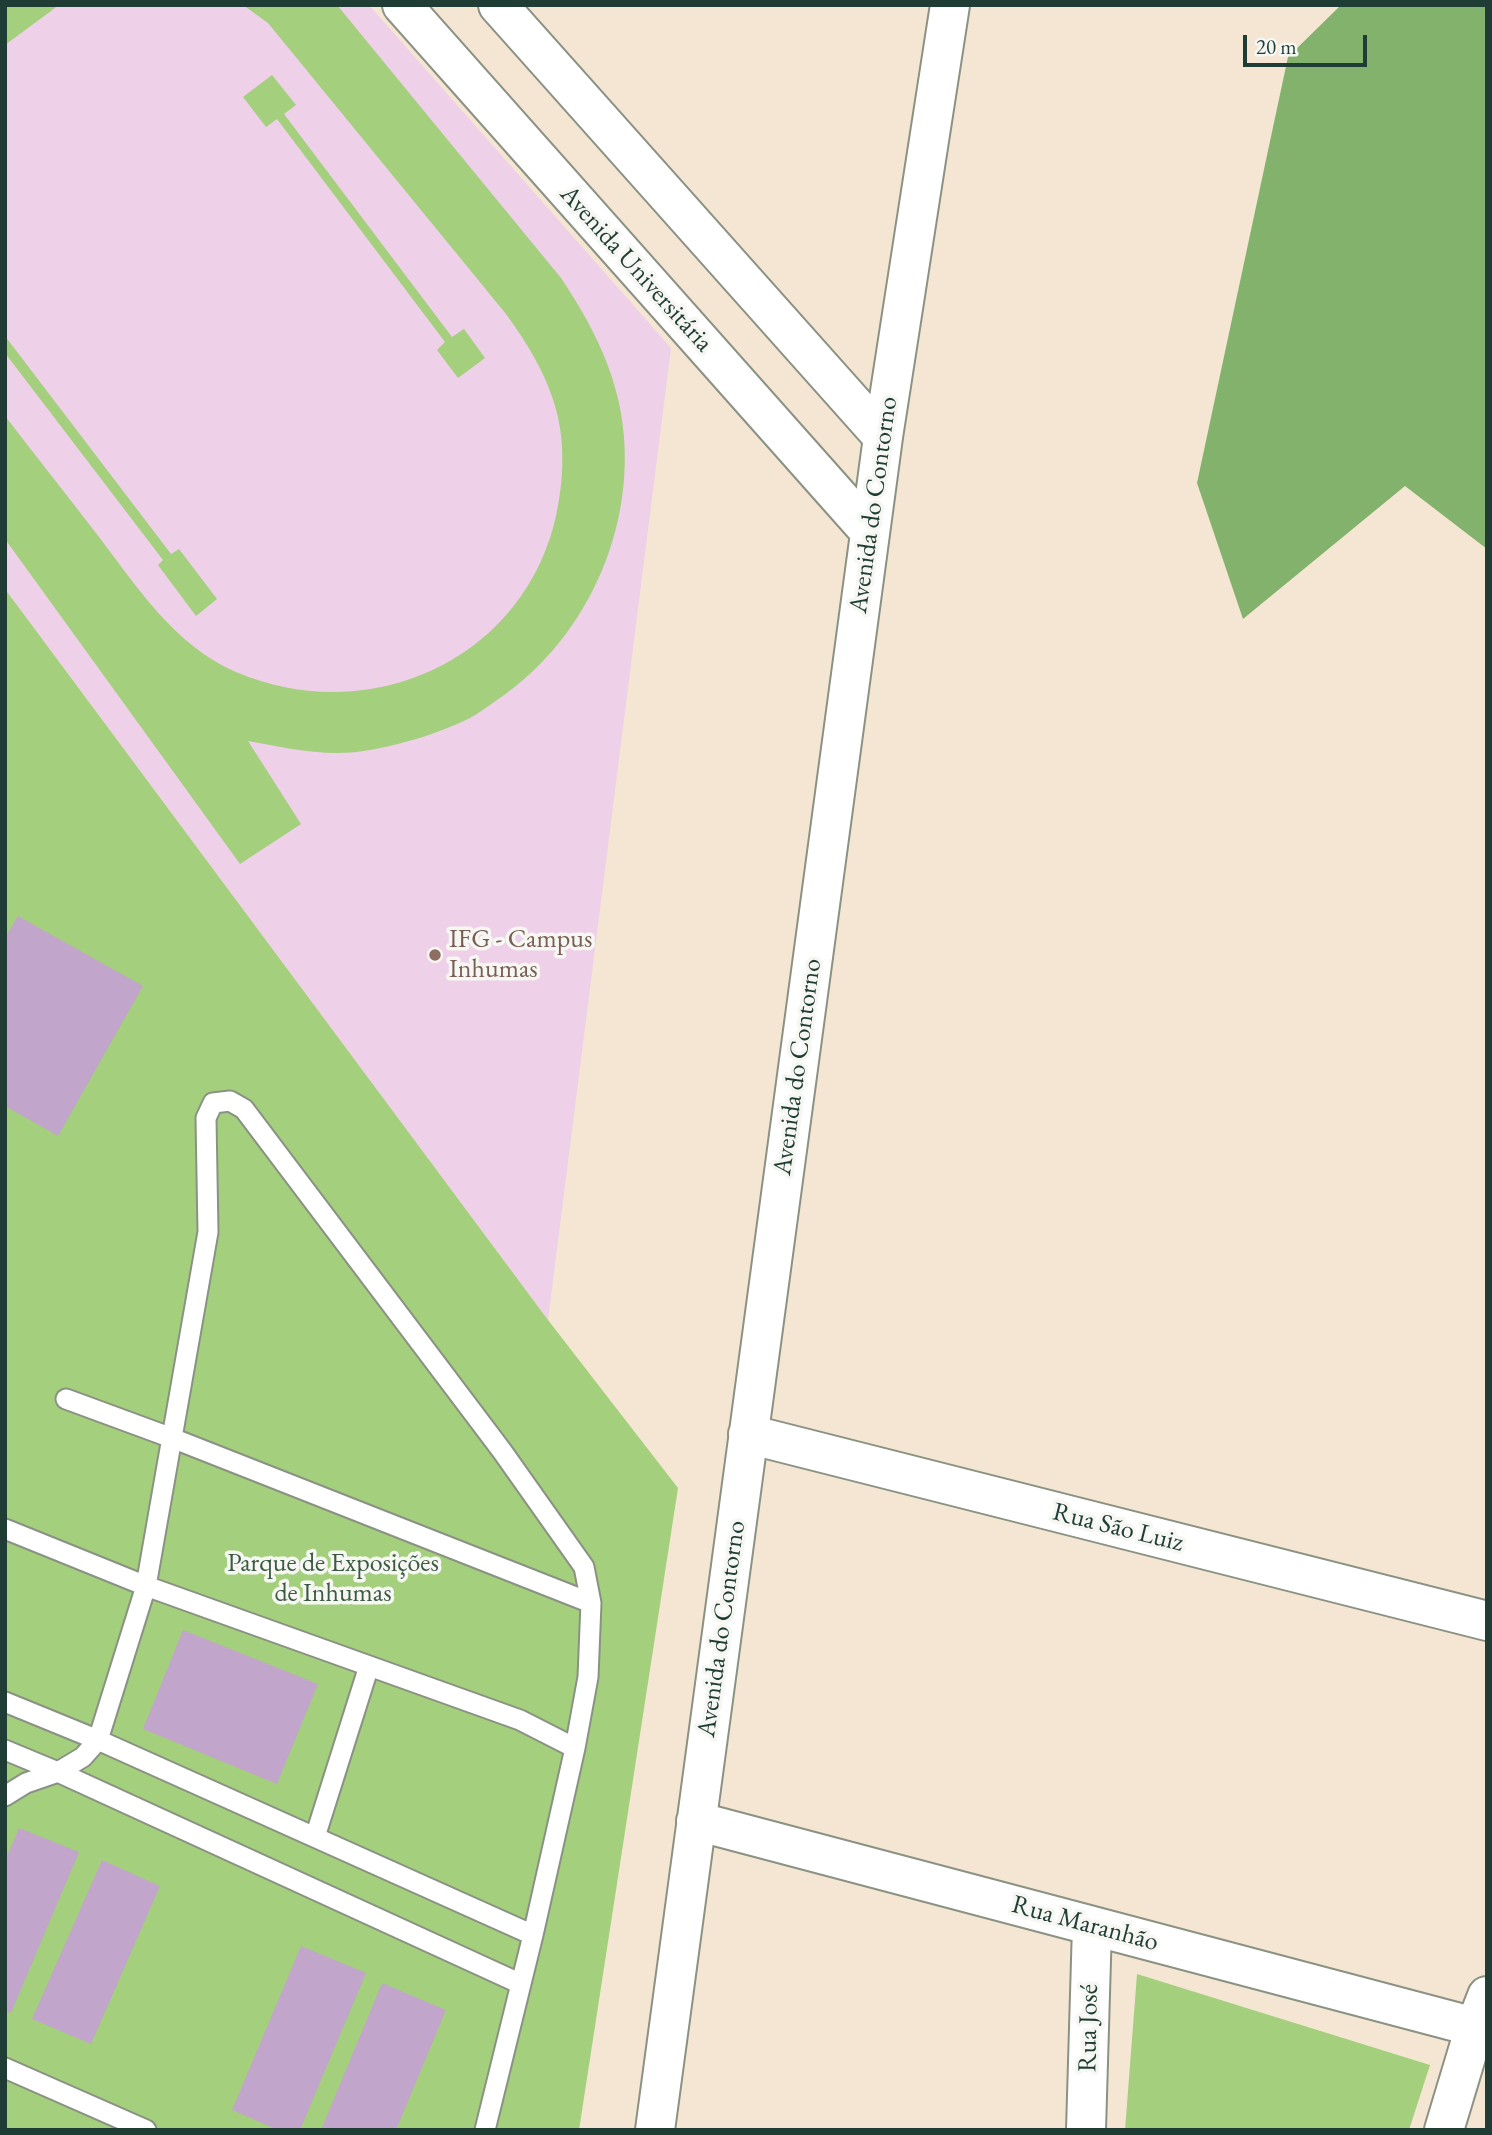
<!DOCTYPE html>
<html>
<head>
<meta charset="utf-8">
<style>
  body { margin:0 }
  #map { position:relative; width:1492px; height:2135px; overflow:hidden; background:#f5e6d3; font-family:"EB Garamond",serif }
  canvas { display:block }
  .frame { position:absolute; inset:0; border:7px solid #1f3d34; pointer-events:none }
  .scale { position:absolute; left:1243px; top:35px; width:124px; height:32px; box-sizing:border-box; border:4px solid #1f3d34; border-top:0; padding-left:9px; font-size:21px; line-height:24px; white-space:nowrap; color:#1f3d34; -webkit-text-stroke:5px #f6f6f2; paint-order:stroke }
</style>
</head>
<body>
<div id="map">
<canvas width="1492" height="2135"></canvas>
<div class="frame"></div>
<div class="scale">20 m</div>
</div>
<script>
const c = document.querySelector('canvas').getContext('2d');
c.lineJoin = 'round';
function paint(path, color) { c.fillStyle = color; c.fill(path, 'evenodd'); }
function trace(path, color, width, dash) { c.strokeStyle = color; c.lineWidth = width; c.lineCap = dash ? 'butt' : 'round'; c.setLineDash(dash || []); c.stroke(path); }
function write(font, color, halo, rows, align = 'center') {
  c.font = font + ' "EB Garamond",serif'; c.lineWidth = 7; c.setLineDash([]); c.textBaseline = 'middle'; c.strokeStyle = halo; c.fillStyle = color; for (const [text, x, y, turn = 0] of rows) {
    c.save(); c.translate(x, y); c.rotate((+turn || 0) * Math.PI / 180); c.textAlign = isNaN(turn) ? turn : align; if (halo) c.strokeText(text, 0, 0); c.fillText(text, 0, 0); c.restore();
  }
}
const built = new Path2D(`
  M5,5H369L671,348L548,1320L5,589Z`);
const green = new Path2D(`
  M5,5H59L5,45Z
  M243,5H337L561,278C587,317 609,357 619,403C643,515 591,637 497,700C488,706 479,713 470,718C449,728 428,736 405,742C384,748 360,753 337,753C306,753 277,746 248,741L301,824L240,864L5,539V416C36,456 68,497 99,537C138,588 175,646 236,672C369,729 524,660 556,516C563,484 565,449 558,417C549,378 529,346 506,314L268,23Z
  M272,75L296,105L284,114L452,337L464,329L485,358L458,378L437,350L445,342L277,119L266,127L243,97Z
  M5,336L171,554L179,549L217,599L196,616L158,565L163,560L5,353Z
  M5,589L548,1320L678,1488L579,2130H5Z
  M1137,1974L1430,2065L1409,2130H1125Z`);
const forest = new Path2D(`
  M1341,5H1487V549L1405,486L1243,619L1197,483L1288,57Z`);
const building = new Path2D(`
  M18,916L143,986L58,1136L5,1106V938Z
  M183,1630L318,1684L277,1784L143,1729Z
  M19,1828L79,1852L11,2013L5,2011V1861Z
  M102,1860L160,1886L91,2044L32,2019Z
  M301,1946L366,1973L300,2130H278L232,2110Z
  M382,1983L446,2010L396,2130H321Z`);
const service = new Path2D(`
  M66,1399L172,1438L591,1603
  M5,1529L146,1586L520,1720L575,1748L533,1935L485,2130
  M5,1702L98,1740L533,1935
  M5,1750L58,1772L521,1984
  M5,1796L26,1783L58,1772L83,1757L98,1740L146,1586L208,1232L206,1118L213,1103L230,1101L244,1109L502,1451L584,1567L591,1603L588,1677L575,1748
  M315,1837L369,1666
  M5,2068L146,2130`);
const minor = new Path2D(`
  M402,5L870,532
  M498,5L883,437
  M748,1434L1487,1621
  M696,1821L1475,2027
  M655,2130L883,437L950,5
  M1086,2130L1092,1926
  M1444,2130L1475,2027L1487,1996`);
const markers = [
  [435,955,7,"#8d6e63"]
];
const streetNames = [
  ["Avenida Universitária",636,269,48],
  ["Avenida do Contorno",874,505,-82],
  ["Avenida do Contorno",798,1067,-82],
  ["Rua São Luiz",1118,1528,14],
  ["Avenida do Contorno",722,1629,-82],
  ["Rua Maranhão",1085,1924,15],
  ["Rua José",1089,2028,-89]
];
const educationNames = [
  ["IFG - Campus",449,940],
  ["Inhumas",449,970]
];
const parkNames = [
  ["Parque de Exposições",333,1564],
  ["de Inhumas",333,1594]
];
paint(built, '#eed0e8');
paint(green, '#a4cf7c');
paint(forest, '#83b26c');
paint(building, '#c2a5ca');
trace(service, '#8a9284', 23);
trace(minor, '#8a9284', 42);
trace(service, '#fff', 19);
trace(minor, '#fff', 38);
for (const [x, y, r, color] of markers) { const dot = new Path2D(); dot.arc(x, y, r, 0, 2 * Math.PI); c.fillStyle = color; c.fill(dot); trace(dot, '#f6f6f2', 2.5); }
write('26px', '#1f3d34', '#f6f6f2', streetNames);
write('26px', '#785e54', '#f6f6f2', educationNames, 'left');
write('26px', '#3a5a42', '#f6f6f2', parkNames);
</script>
</body>
</html>
